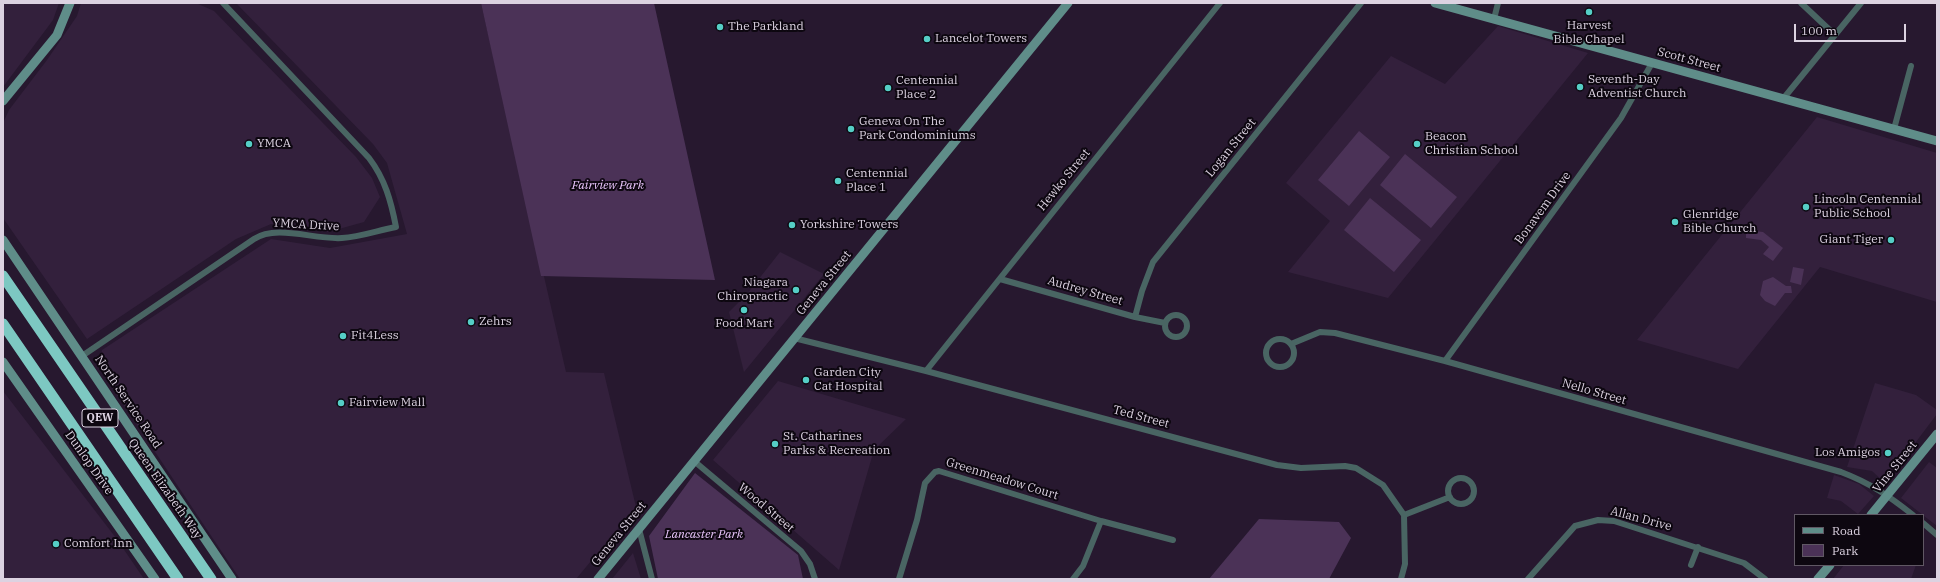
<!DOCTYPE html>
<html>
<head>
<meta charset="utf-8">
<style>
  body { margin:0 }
  #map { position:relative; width:1940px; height:582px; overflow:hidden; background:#27182f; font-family:"IBM Plex Serif",serif }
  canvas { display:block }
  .frame { position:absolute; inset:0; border:4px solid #dcd2e1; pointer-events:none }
  .legend { position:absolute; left:1794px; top:514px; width:130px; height:52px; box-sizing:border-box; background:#0d0710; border:1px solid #605864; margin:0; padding:5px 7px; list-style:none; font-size:12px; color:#dcd2e1 }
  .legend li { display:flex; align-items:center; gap:8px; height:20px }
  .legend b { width:20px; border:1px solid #605864 }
  .scale { position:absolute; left:1794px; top:24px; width:112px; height:18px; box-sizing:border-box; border:2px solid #dcd2e1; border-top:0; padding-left:5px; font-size:12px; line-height:14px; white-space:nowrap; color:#dcd2e1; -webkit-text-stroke:3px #0d0710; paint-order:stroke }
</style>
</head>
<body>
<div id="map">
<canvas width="1940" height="582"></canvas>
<div class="frame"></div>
<ul class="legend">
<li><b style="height:5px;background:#5f8d89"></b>Road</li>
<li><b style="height:11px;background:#4b3257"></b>Park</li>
</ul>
<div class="scale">100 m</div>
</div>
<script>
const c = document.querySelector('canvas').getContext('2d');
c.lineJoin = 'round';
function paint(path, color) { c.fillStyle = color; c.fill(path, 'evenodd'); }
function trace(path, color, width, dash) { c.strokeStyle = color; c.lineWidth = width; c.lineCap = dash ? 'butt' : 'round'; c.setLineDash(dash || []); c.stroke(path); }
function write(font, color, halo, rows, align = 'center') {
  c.font = font + ' "IBM Plex Serif",serif'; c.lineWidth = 4; c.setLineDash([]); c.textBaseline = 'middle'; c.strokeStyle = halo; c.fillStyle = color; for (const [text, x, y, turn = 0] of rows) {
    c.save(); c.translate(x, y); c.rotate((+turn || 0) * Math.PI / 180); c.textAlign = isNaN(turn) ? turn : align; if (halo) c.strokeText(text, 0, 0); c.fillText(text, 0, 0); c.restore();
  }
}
const built = new Path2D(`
  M3,3H59L53,20L3,87Z
  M81,3H196L214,11L356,157L372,178L380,197L364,222L328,232L308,227L271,224L236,239L87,339L3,218V123L9,110L47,60L77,16Z
  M236,3H481L566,372L604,373L636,507L576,579H240L99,368L102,350L271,239L330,248L407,234L387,163L373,144Z
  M1498,26L1588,53L1388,298L1288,272L1330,221L1286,183L1391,56L1445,84Z
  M1817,117L1937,153V302L1820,267L1738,369L1637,340Z
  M780,252L824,274L744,372L729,312L747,294Z
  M778,381L906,419L874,450L839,570L713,460Z
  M1875,383L1916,395L1937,410V414L1885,483L1872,471L1847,467Z
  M3,391L116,538L144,579H3Z
  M1929,462L1937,468V526L1901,498Z
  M1834,475L1859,484L1874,496L1858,514L1841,501L1827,498Z
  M633,553L641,579H612Z
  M1844,565H1916L1911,579H1833Z`);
const green = new Path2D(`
  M481,3H654L715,280L541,276Z
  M1359,131L1390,157L1349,206L1318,180Z
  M1405,154L1457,197L1431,228L1380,185Z
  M1370,198L1421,240L1394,272L1344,230Z
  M1746,230L1763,232L1783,248L1773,261L1763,254L1769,247L1761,240L1746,238Z
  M1793,267L1804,269L1801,285L1790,282Z
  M1773,277L1786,286H1791L1792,293H1785L1775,306L1765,301L1760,295L1763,281Z
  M695,473L798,555L803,579H658L649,536Z
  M1259,519L1339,522L1351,538L1329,579H1209Z`);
const street = new Path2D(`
  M1801,3L1835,35
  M1494,19L1498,3
  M1783,99L1861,3
  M1894,129L1911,66
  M1000,279L1135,317L1165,323
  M1165 326a11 11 0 1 1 22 0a11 11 0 1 1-22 0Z
  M1135,317L1142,291L1153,262L1361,3
  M794,338L926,371L1277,465L1301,468L1345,466L1356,468L1383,485L1404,515L1405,564L1401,579
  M1266 353a14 14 0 1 1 28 0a14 14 0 1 1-28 0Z
  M1291,344L1320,332L1335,333L1445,361L1841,472C1870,483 1889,496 1913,515
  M82,356L254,239C277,224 314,240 342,238C360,237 379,230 396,227C391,201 385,179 369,158L223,3
  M1445,361L1621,118L1652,63
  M926,371L1220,3
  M694,461L801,551L810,564L815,579
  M1448 491a13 13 0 1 1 26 0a13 13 0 1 1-26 0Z
  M1404,515L1450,497
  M1923,523L1937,535
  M639,529L652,579
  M1691,565L1698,547
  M899,579L917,520L925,483L935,472L939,471L1101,521L1173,540
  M1073,579L1083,566L1101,521
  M1528,579L1575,526L1598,520L1614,521L1744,563L1765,579`);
const secondary = new Path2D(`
  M1435,3L1937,141
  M3,101L57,35L70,3
  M3,240L232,579
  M3,362L155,579
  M1871,515L1937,434
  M598,579L1068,3
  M1818,579L1830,565`);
const highway = new Path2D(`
  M3,276L211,579
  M3,324L178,579`);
const markers = [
  [1589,12,4,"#55cec6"],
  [720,27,4,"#55cec6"],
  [927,39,4,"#55cec6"],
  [1580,87,4,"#55cec6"],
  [888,88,4,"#55cec6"],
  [851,129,4,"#55cec6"],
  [249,144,4,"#55cec6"],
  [1417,144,4,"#55cec6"],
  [838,181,4,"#55cec6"],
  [1806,207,4,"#55cec6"],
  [1675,222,4,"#55cec6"],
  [792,225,4,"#55cec6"],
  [1891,240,4,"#55cec6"],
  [796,290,4,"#55cec6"],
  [744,310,4,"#55cec6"],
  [471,322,4,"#55cec6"],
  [343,336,4,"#55cec6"],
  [806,380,4,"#55cec6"],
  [341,403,4,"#55cec6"],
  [775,444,4,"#55cec6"],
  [1888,453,4,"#55cec6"],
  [56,544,4,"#55cec6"]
];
const shields = [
  [100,418,36]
];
const shieldNames = [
  ["QEW",100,418]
];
const poiNames = [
  ["Harvest",1589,26,"center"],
  ["Bible Chapel",1589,40,"center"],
  ["The Parkland",728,27],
  ["Lancelot Towers",935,39],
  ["Seventh-Day",1588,80],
  ["Adventist Church",1588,94],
  ["Centennial",896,81],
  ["Place 2",896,95],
  ["Geneva On The",859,122],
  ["Park Condominiums",859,136],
  ["Beacon",1425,137],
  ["Christian School",1425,151],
  ["YMCA",257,144],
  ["Centennial",846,174],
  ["Place 1",846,188],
  ["Lincoln Centennial",1814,200],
  ["Public School",1814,214],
  ["Glenridge",1683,215],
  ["Bible Church",1683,229],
  ["Yorkshire Towers",800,225],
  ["Giant Tiger",1883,240,"right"],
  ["Niagara",788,283,"right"],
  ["Chiropractic",788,297,"right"],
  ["Zehrs",479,322],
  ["Food Mart",744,324,"center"],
  ["Fit4Less",351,336],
  ["Garden City",814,373],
  ["Cat Hospital",814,387],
  ["Fairview Mall",349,403],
  ["St. Catharines",783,437],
  ["Parks & Recreation",783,451],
  ["Los Amigos",1880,453,"right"],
  ["Comfort Inn",64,544]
];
const streetNames = [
  ["Scott Street",1689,60,15],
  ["Logan Street",1231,148,-51],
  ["Hewko Street",1064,180,-51],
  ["Bonavem Drive",1543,208,-54],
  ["YMCA Drive",306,225,3],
  ["Geneva Street",824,283,-51],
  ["Audrey Street",1085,291,16],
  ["Nello Street",1594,392,16],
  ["North Service Road",128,402,56],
  ["Ted Street",1141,417,15],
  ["Dunlop Drive",89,463,55],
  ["Vine Street",1895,467,-51],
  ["Greenmeadow Court",1002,479,17],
  ["Queen Elizabeth Way",165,489,55],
  ["Wood Street",766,508,40],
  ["Allan Drive",1641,519,15],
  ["Geneva Street",619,534,-51]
];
const parkNames = [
  ["Fairview Park",608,186],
  ["Lancaster Park",704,535]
];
paint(built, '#33203c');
paint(green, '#4b3257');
trace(street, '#496563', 6);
trace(secondary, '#5f8d89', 9);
trace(highway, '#7dc8c2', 11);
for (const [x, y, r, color] of markers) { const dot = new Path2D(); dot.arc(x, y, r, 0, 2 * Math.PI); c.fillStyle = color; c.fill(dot); trace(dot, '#0d0710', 1.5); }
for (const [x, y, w] of shields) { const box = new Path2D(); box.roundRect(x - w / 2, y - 9, w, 18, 3); c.fillStyle = '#0d0710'; c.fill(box); trace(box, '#dcd2e1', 1); }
write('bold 11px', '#dcd2e1', null, shieldNames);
write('12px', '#dcd2e1', '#0d0710', poiNames, 'left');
write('12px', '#dcd2e1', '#0d0710', streetNames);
write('italic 12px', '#e9c5fc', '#0d0710', parkNames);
</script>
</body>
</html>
